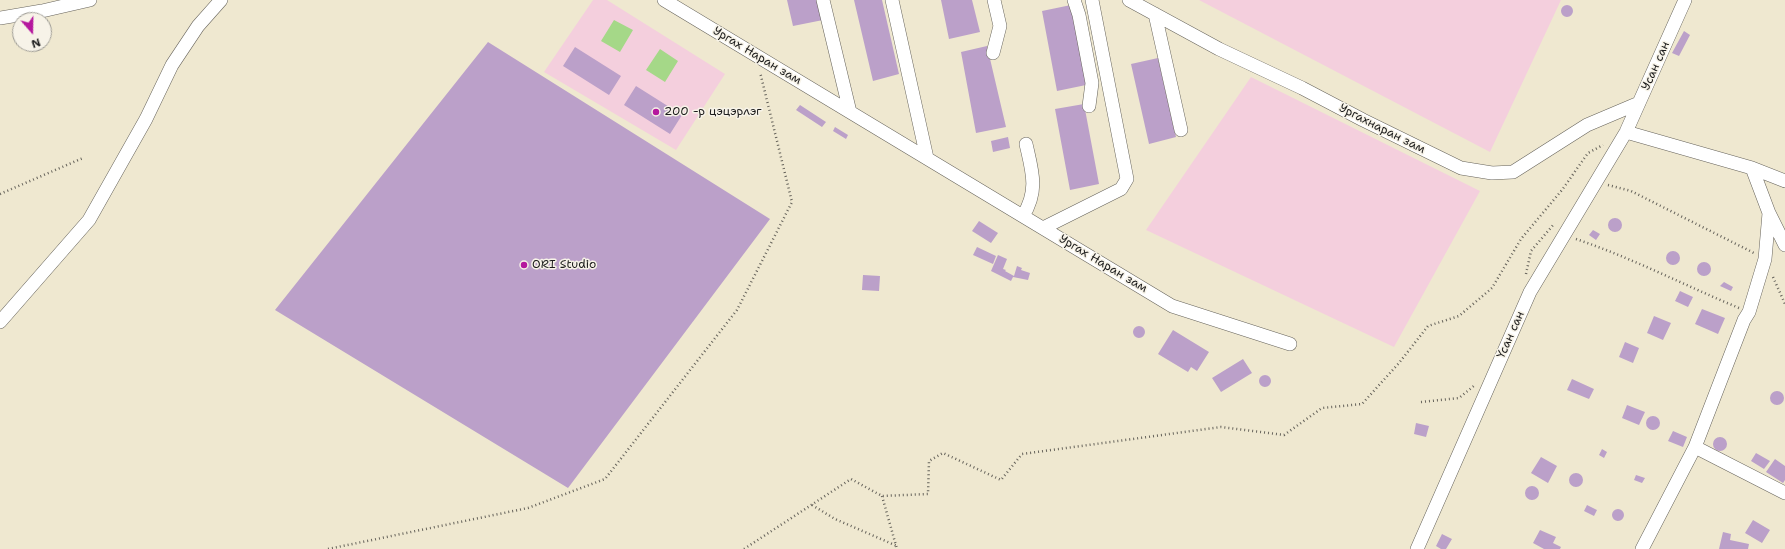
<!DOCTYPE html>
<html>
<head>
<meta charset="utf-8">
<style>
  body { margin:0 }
  #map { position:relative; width:1785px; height:549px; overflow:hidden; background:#efe8d0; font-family:"Shantell Sans",sans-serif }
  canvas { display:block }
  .north { position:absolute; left:12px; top:12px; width:40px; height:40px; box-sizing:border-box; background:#f7f3e8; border:1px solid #9f9d96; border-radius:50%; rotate:160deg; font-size:11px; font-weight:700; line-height:16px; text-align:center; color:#1c1c1c }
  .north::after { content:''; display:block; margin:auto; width:14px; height:18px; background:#b5179e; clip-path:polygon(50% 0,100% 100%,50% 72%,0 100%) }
</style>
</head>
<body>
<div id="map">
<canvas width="1785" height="549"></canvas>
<div class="north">N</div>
</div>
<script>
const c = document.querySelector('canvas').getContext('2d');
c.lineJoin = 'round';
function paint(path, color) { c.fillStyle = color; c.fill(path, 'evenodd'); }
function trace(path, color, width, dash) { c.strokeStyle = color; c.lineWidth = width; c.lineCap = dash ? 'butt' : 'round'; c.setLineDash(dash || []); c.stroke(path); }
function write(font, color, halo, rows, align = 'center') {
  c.font = font + ' "Shantell Sans",sans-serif'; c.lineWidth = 3; c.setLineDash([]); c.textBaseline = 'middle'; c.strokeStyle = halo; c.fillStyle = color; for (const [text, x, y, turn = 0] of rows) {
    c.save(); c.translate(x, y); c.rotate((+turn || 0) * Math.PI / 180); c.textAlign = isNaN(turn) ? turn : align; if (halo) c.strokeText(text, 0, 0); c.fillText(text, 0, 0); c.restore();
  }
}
const built = new Path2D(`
  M593,0H607L725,74L676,150L544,72Z
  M1199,0H1561L1490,152Z
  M1251,77L1480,191L1394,347L1146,230Z`);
const green = new Path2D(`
  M614,20L633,30L620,52L601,41Z
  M660,49L678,61L665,82L646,70Z`);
const building = new Path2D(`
  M787,0H819L823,20L793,26Z
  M854,0H882L899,74L873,81Z
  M941,0H972L980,32L949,39Z
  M1561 11a6 6 0 1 1 12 0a6 6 0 1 1-12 0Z
  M1071,5L1086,85L1057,91L1042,11Z
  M1684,31L1690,35L1679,56L1672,53Z
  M488,42L770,219L568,488L275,310Z
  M987,46L1006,127L976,133L961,52Z
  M575,47L621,76L609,95L563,66Z
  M1158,58L1176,137L1149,144L1131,64Z
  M636,86L682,115L670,134L624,105Z
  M1084,104L1099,184L1070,190L1055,109Z
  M800,105L826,122L822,127L796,110Z
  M835,127L848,135L846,139L833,131Z
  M1008,137L1010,148L993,152L991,141Z
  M1608 225a7 7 0 1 1 14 0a7 7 0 1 1-14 0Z
  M979,221L998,233L991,243L972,231Z
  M1593,230L1600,234L1596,240L1589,235Z
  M977,247L996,256L993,264L973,255Z
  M1666 258a7 7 0 1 1 14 0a7 7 0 1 1-14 0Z
  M998,255L1007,259L1003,269L1006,270L1005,271L1014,276L1017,266L1022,268L1021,270L1030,273L1028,280L1013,277L1011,281L991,271Z
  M1697 269a7 7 0 1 1 14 0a7 7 0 1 1-14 0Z
  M863,275L880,276L879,291L862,290Z
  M1724,282L1733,287L1731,291L1720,286Z
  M1680,291L1693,297L1688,307L1675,301Z
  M1702,309L1725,318L1718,334L1695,324Z
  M1654,316L1671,323L1663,340L1647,333Z
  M1133 332a6 6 0 1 1 12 0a6 6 0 1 1-12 0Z
  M1173,330L1209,352L1197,371L1191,367L1188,372L1158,354Z
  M1625,342L1639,348L1633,363L1619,357Z
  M1243,359L1252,373L1221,392L1212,378Z
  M1259 381a6 6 0 1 1 12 0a6 6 0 1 1-12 0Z
  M1572,379L1594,389L1589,399L1567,390Z
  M1770 398a7 7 0 1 1 14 0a7 7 0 1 1-14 0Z
  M1627,405L1645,412L1639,425L1622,418Z
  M1646 423a7 7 0 1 1 14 0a7 7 0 1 1-14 0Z
  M1416,423L1429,426L1426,437L1414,434Z
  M1673,431L1687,437L1683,447L1668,441Z
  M1713 444a7 7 0 1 1 14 0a7 7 0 1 1-14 0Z
  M1602,449L1607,452L1604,458L1599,455Z
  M1756,453L1770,461L1764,469L1751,461Z
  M1541,457L1557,466L1548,483L1531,473Z
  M1775,459L1785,466V480L1783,483L1766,472Z
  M1569 480a7 7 0 1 1 14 0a7 7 0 1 1-14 0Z
  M1636,475L1645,478L1642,483L1634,480Z
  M1525 493a7 7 0 1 1 14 0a7 7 0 1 1-14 0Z
  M1587,505L1597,510L1594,516L1584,511Z
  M1612 515a6 6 0 1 1 12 0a6 6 0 1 1-12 0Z
  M1753,520L1770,530L1762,543L1745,533Z
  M1540,530L1556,537L1553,543L1561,547L1560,549H1544L1533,543Z
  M1723,532L1731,534L1730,540L1749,544L1748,549H1719Z
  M1442,534L1452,539L1446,549H1441L1436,546Z`);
const path = new Path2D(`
  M1608,185L1631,191L1754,253
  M0,194L83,158
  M1576,239C1632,258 1684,285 1739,308
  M1526,274L1531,251L1554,224
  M1773,277L1785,304
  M1421,402L1459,398L1475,385
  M882,496L897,549
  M812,505L835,519L897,546
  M328,549L528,508L605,479L737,310L792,202L760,72
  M744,549L851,479L882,496L928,494L929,461L943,453L1001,480L1022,454L1221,427L1284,435L1322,408L1362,404L1399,363L1428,326L1459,316L1492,288L1521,239L1562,190L1588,153L1603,145`);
const street = new Path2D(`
  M664,0L1172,306L1290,344
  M823,0L850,112
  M892,0L927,158
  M1074,0L1079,15L1092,83L1089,106
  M1129,0L1219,49L1302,88L1363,120L1461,168L1492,173L1513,172L1587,125L1639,103
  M1155,14L1181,130
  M0,18L42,11L90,0
  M993,53L1000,26L994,0
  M1626,132L1752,168L1769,213L1765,259L1749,312L1744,320L1695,447L1642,549
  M1752,168L1785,181
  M1769,213L1785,245
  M1023,216C1039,190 1032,171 1026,144
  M1043,228L1121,189L1127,179L1092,0
  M0,322L89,220L146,119L172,65L198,26L221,0
  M1695,447L1785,493
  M1417,549L1530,292L1626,132L1685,0`);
const markers = [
  [656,112,4,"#b5179e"],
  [524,265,4,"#b5179e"]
];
const streetNames = [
  ["Ургах Наран зам",757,56,31],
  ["Усан сан",1656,66,-66],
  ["Ургахнаран зам",1382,129,27],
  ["Ургах Наран зам",1103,264,31],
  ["Үсан сан",1511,335,-66]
];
const poiNames = [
  ["200 -р цэцэрлэг",664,112],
  ["ORI Studio",532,265]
];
paint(built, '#f4cfdd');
paint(green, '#a5d888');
paint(building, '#bba0c9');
trace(street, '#66635b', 14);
trace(path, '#66635b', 2.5, [1, 3]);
trace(street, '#fff', 13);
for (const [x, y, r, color] of markers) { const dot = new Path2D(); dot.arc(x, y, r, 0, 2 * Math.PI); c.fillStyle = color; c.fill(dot); trace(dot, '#f7f3e8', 1.5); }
write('12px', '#1c1c1c', '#f7f3e8', streetNames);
write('12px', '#1c1c1c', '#f7f3e8', poiNames, 'left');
</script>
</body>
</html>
